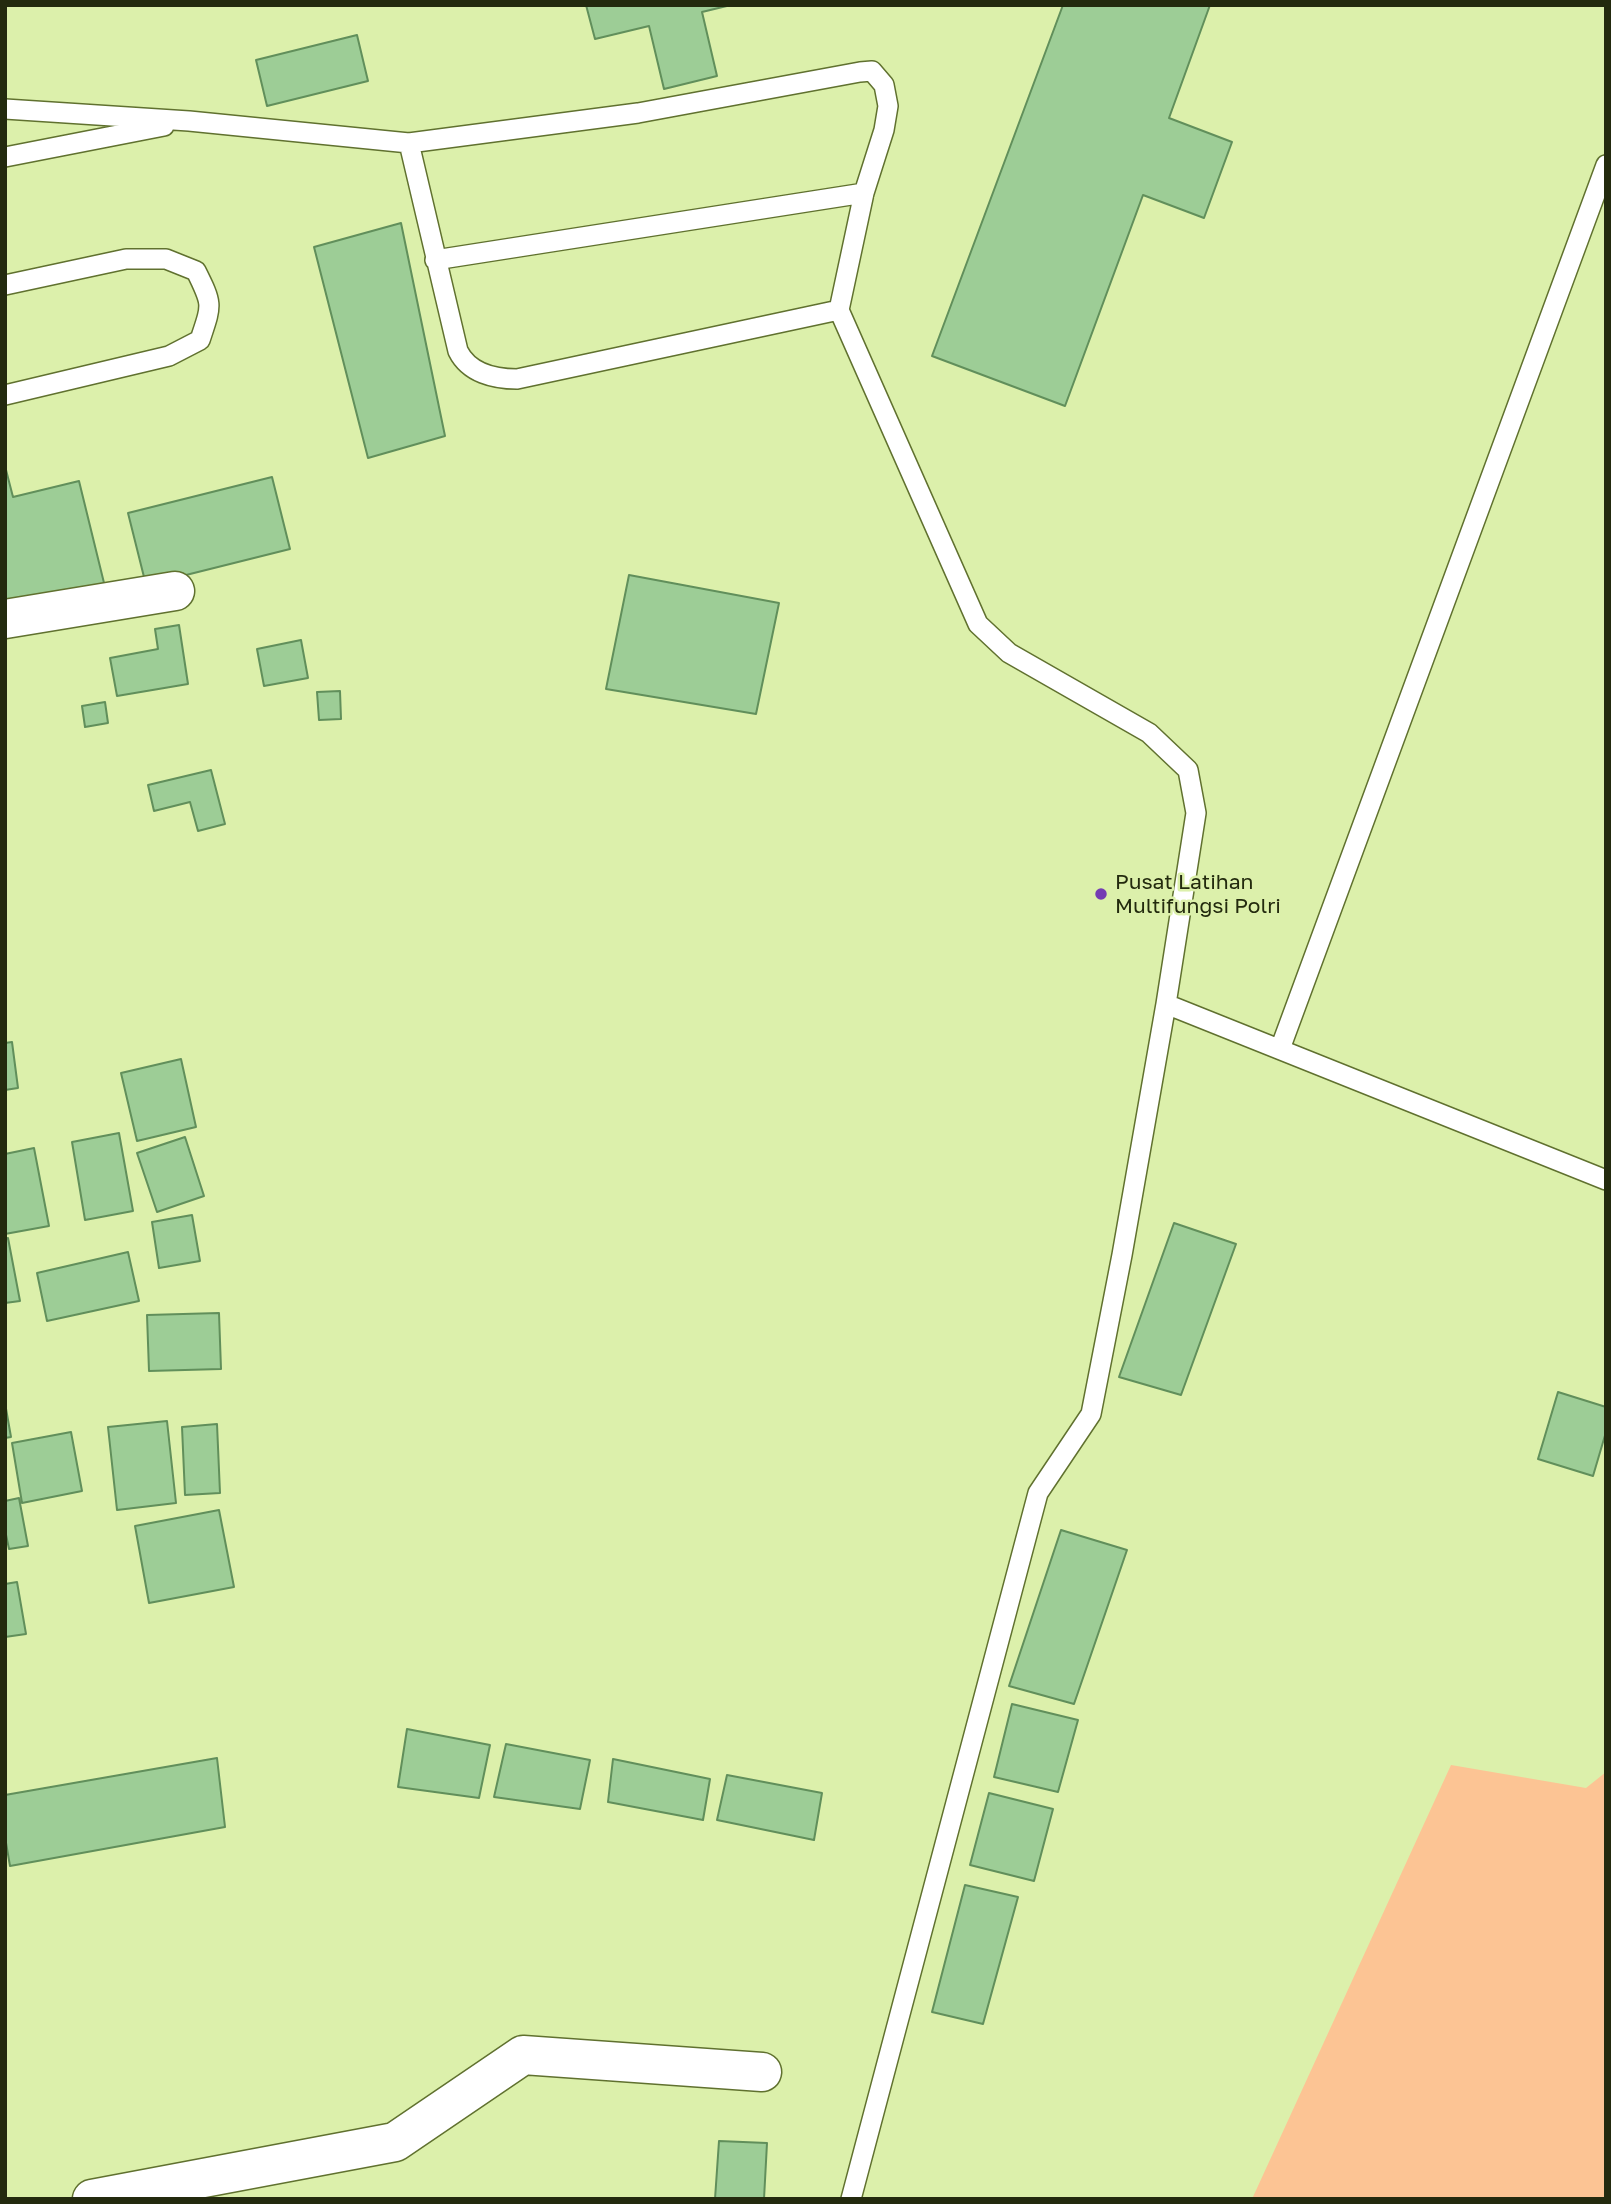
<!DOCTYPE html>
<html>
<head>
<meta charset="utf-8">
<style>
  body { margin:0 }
  #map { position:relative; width:1611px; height:2204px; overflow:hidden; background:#dcf0ab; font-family:"Golos Text",sans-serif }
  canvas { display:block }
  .frame { position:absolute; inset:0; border:7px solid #232a0e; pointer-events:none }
</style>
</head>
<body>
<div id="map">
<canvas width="1611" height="2204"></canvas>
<div class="frame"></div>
</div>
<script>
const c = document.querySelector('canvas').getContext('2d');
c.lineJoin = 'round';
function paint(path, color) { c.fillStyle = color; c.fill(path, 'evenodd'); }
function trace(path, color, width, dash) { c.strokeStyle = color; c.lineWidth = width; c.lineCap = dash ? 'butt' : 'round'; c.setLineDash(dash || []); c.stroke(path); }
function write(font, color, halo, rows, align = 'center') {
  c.font = font + ' "Golos Text",sans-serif'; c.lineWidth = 5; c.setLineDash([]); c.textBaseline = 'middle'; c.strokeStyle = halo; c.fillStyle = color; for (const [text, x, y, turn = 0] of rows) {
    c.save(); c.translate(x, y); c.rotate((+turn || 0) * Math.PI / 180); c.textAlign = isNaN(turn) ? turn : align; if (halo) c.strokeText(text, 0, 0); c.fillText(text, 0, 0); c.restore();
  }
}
const green = new Path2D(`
  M1451,1765L1586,1788L1606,1772V2199H1252Z`);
const building = new Path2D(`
  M586,5H731L702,12L717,76L664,89L649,26L595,39Z
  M1063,5H1210L1169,118L1232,142L1204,218L1143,195L1065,406L932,356Z
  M357,35L368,81L267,106L256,60Z
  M401,223L445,436L368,458L314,247Z
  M5,466L13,497L79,481L105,587L5,612Z
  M272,477L290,549L146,585L128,513Z
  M629,575L779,603L756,714L606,689Z
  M179,625L188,684L117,696L110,658L158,649L155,629Z
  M301,640L308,678L264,686L257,649Z
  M340,691L341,719L319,720L317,692Z
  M105,702L108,723L85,727L82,706Z
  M211,770L225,824L198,831L190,802L154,811L148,785Z
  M12,1042L18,1088L5,1090V1043Z
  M181,1059L196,1127L137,1141L121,1073Z
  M119,1133L133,1211L85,1220L72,1142Z
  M185,1137L204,1196L157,1212L137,1153Z
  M34,1148L49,1226L5,1234V1154Z
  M192,1215L200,1261L159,1268L152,1222Z
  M1174,1223L1236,1244L1181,1395L1119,1377Z
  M8,1238L20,1301L5,1303V1239Z
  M128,1252L139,1301L47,1321L37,1273Z
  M219,1313L221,1369L149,1371L147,1315Z
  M1558,1392L1606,1407V1432L1593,1476L1538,1459Z
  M5,1403L11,1437L5,1438Z
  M167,1421L176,1503L117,1510L108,1427Z
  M217,1424L220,1493L185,1495L182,1427Z
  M71,1432L82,1491L22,1503L12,1443Z
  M19,1498L28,1546L9,1549L5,1530V1501Z
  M219,1510L234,1587L149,1603L135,1526Z
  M1061,1530L1127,1550L1074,1704L1009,1686Z
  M17,1582L26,1634L5,1637V1584Z
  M1012,1704L1078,1720L1058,1792L994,1777Z
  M407,1729L490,1745L479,1798L398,1787Z
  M506,1744L590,1760L580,1809L494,1797Z
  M217,1758L225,1827L10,1866L5,1837V1795Z
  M613,1759L710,1779L703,1820L608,1802Z
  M727,1775L822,1793L814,1840L717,1820Z
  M989,1793L1053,1809L1034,1881L970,1865Z
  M965,1885L1018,1897L983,2024L932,2012Z
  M719,2141L767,2143L764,2199H715Z`);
const service = new Path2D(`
  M5,109L189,121L409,143L638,113L860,72L872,71L884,85L888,106L884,130L864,193L839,310L517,379C494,379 469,373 458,351L409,143
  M5,157L164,126
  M435,260L864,193
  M5,285L126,259H166L196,271C213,305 212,304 200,340L169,356L5,395
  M839,310L978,624L1009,653L1149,733L1188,770L1196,813L1166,1004L1122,1255L1091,1414L1038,1493L851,2199
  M1166,1004L1606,1180
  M1280,1049L1606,165`);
const minor = new Path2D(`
  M5,619L175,591
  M92,2199L395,2142L523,2055L762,2072`);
const markers = [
  [1101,894,7,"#743cb3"]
];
const poiNames = [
  ["Pusat Latihan",1115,882],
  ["Multifungsi Polri",1115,906]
];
paint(green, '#fcc494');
paint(building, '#9dcd96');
trace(building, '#618f5b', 2);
trace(service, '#60712f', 22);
trace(minor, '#60712f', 41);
trace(service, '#fff', 19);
trace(minor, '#fff', 38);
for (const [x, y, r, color] of markers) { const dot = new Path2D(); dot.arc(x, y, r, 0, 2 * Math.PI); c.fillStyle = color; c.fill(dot); trace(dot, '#dcf0ab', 2.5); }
write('21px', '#232a0e', '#dcf0ab', poiNames, 'left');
</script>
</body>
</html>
